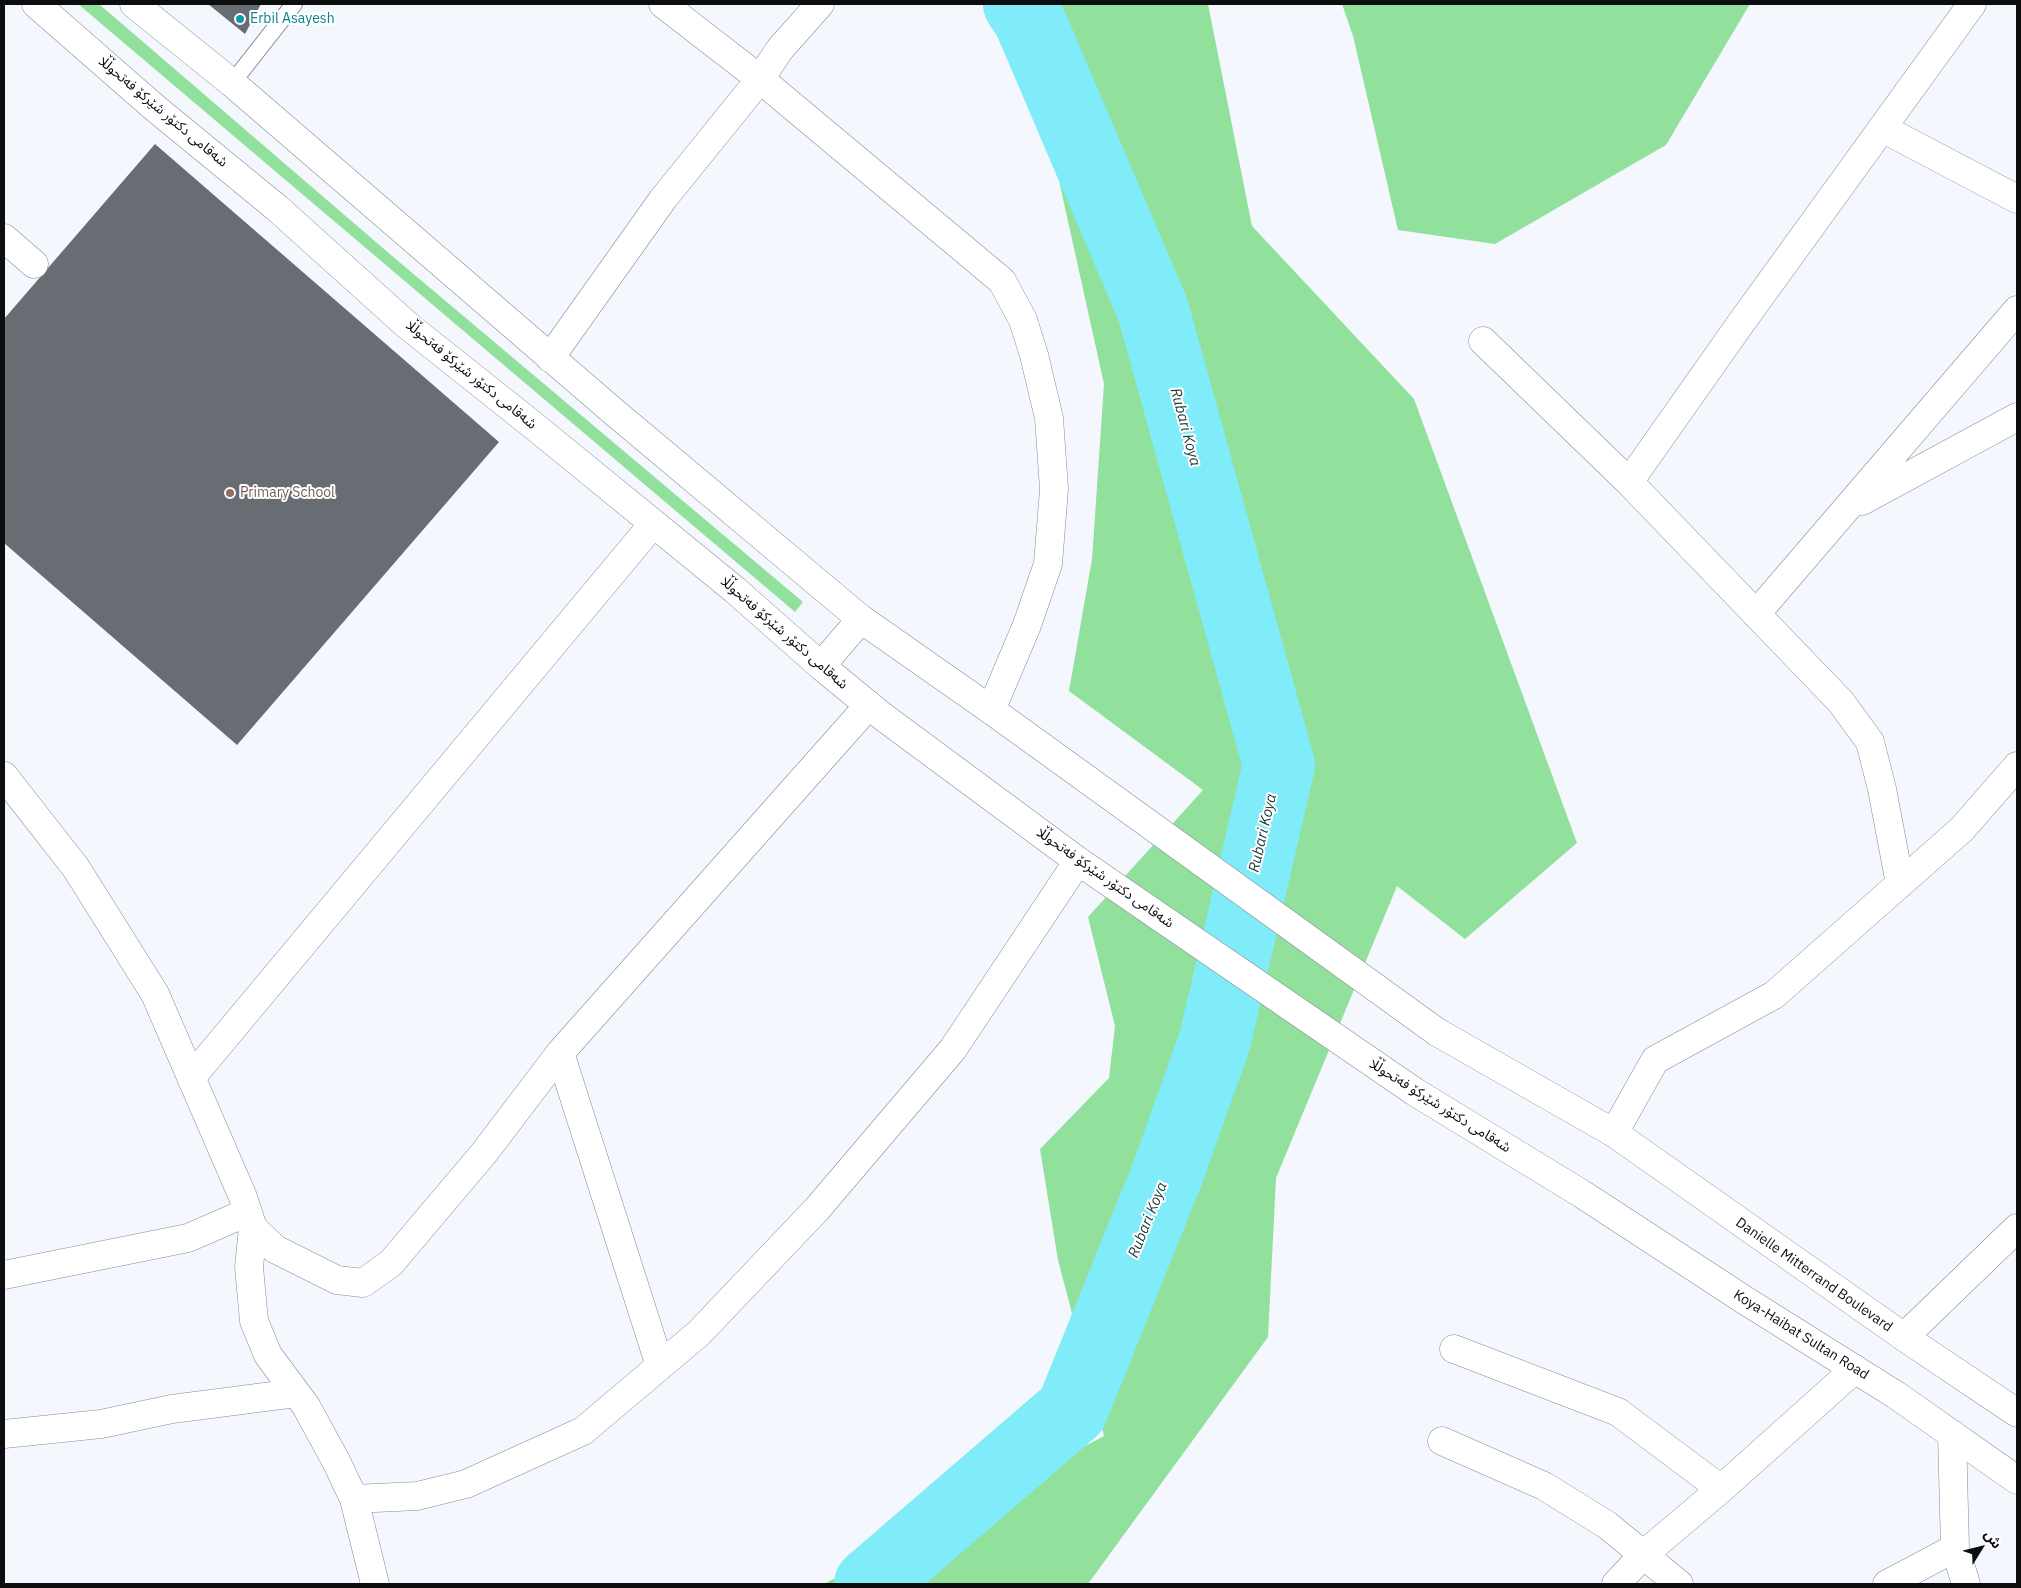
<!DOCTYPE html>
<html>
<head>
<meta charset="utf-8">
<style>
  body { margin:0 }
  #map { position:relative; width:2021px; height:1588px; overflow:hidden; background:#f4f8fe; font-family:"IBM Plex Sans","Noto Sans Arabic",sans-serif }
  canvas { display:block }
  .frame { position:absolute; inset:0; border:5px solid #0b0d0f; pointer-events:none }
  .north { position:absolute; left:1956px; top:1523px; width:50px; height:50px; -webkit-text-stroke:4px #fff; paint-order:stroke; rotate:54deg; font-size:14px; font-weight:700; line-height:20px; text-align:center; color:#0b0d0f }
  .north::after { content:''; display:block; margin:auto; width:18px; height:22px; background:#0b0d0f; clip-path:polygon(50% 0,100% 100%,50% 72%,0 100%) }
</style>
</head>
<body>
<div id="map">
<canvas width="2021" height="1588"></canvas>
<div class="frame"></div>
<div class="north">ش</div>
</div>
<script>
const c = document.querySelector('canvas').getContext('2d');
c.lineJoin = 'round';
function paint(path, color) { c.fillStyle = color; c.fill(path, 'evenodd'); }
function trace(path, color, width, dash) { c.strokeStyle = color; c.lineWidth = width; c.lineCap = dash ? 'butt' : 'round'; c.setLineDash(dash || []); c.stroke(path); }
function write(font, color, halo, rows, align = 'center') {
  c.font = font + ' "IBM Plex Sans","Noto Sans Arabic",sans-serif'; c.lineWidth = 4; c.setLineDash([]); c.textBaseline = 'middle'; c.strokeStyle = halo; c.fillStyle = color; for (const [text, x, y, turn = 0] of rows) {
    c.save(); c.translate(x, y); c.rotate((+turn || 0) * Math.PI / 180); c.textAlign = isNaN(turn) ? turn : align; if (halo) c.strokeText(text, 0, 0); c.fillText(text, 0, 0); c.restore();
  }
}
const green = new Path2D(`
  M78,4H99L391,255L803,602L795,612Z
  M997,4H1208L1252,226L1414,399L1577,843L1465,939L1397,886L1276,1178L1268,1337L1088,1584H824L1104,1436L1058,1260L1040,1149L1109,1078L1115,1026L1088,917L1203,790L1069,691L1092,559L1104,384L1031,54Z
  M1342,4H1750L1666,145L1495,244L1398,230L1353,36Z`);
const river = new Path2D(`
  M870,1584L1072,1410L1168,1172L1215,1040L1279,765L1153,310L1029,19L1019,4`);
const building = new Path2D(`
  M208,4H261L245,34Z
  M155,144L499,442L237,745L4,543V319Z`);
const lane = new Path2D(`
  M232,83L294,4`);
const street = new Path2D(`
  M663,4L760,79L1002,281L1023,320L1034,355L1049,418L1054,489L1048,564L1027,625L991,710
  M1882,128L2017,199
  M4,238L34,264
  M1483,341L1629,482L1841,702L1870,742L1882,789L1900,884
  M550,358L663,199L760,79L780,49L820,4
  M1629,482L1741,323L1972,4
  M1862,501L2017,417
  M1756,614L2017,310
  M4,776L76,868L155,994L243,1197L253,1228L275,1249L337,1280L363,1283L391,1263L484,1153L560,1053L869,705
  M560,1053L660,1366
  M191,1078L653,524
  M1614,1133L1655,1060L1774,995L1962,829L2017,766
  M253,1228L249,1267L254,1321L268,1355L306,1406L337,1463L354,1499L375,1584
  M4,1275L188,1238L248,1212
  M1904,1337L2017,1228
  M1454,1349L1618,1412L1721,1489
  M4,1434L101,1424L172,1409L296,1393
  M1952,1434L1955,1548L1966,1584
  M1442,1441L1544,1486L1607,1525L1679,1584
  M354,1499L417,1496L466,1484L583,1431L699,1333L817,1209L953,1049L1078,861
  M1616,1584L1643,1555L1721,1489L1855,1369
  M1887,1584L1955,1548`);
const primary = new Path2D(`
  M36,4L155,108L277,208L407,325L534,426L735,590L821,666L882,716L1078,861L1415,1092L1582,1194L1746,1301L1896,1395L2017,1480
  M134,4L232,83L614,412L861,619L991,710L1437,1032L1614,1133L1904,1337L2017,1413
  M821,666L861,619`);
const markers = [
  [240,19,5,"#0f9aa8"],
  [230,493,5,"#8d6e63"]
];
const cultureNames = [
  ["Erbil Asayesh",250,19]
];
const streetNames = [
  ["شەقامی دکتۆر شێرکۆ فەتحوڵڵا",163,112,40],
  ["شەقامی دکتۆر شێرکۆ فەتحوڵڵا",471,375,39],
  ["شەقامی دکتۆر شێرکۆ فەتحوڵڵا",784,633,41],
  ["شەقامی دکتۆر شێرکۆ فەتحوڵڵا",1105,878,35],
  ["شەقامی دکتۆر شێرکۆ فەتحوڵڵا",1440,1106,32],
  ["Danielle Mitterrand Boulevard",1814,1275,35],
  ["Koya-Haibat Sultan Road",1801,1335,32]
];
const educationNames = [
  ["Primary School",240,493]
];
const waterNames = [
  ["Rubari Koya",1185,427,75],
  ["Rubari Koya",1263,833,-77],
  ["Rubari Koya",1148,1220,-68]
];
paint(green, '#91e19c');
trace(river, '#80ebf9', 72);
paint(building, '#686c73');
trace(lane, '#878b92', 18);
trace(street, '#878b92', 29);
trace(primary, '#878b92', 29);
trace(lane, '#fff', 16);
trace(street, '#fff', 28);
trace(primary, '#fff', 28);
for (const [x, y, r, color] of markers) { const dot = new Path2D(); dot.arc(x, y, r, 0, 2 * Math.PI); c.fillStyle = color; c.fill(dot); trace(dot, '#fff', 2); }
write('14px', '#0d838f', '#fff', cultureNames, 'left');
write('14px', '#0b0d0f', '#fff', streetNames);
write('14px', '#785e54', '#fff', educationNames, 'left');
write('italic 15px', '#233c3f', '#fff', waterNames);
</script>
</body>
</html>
